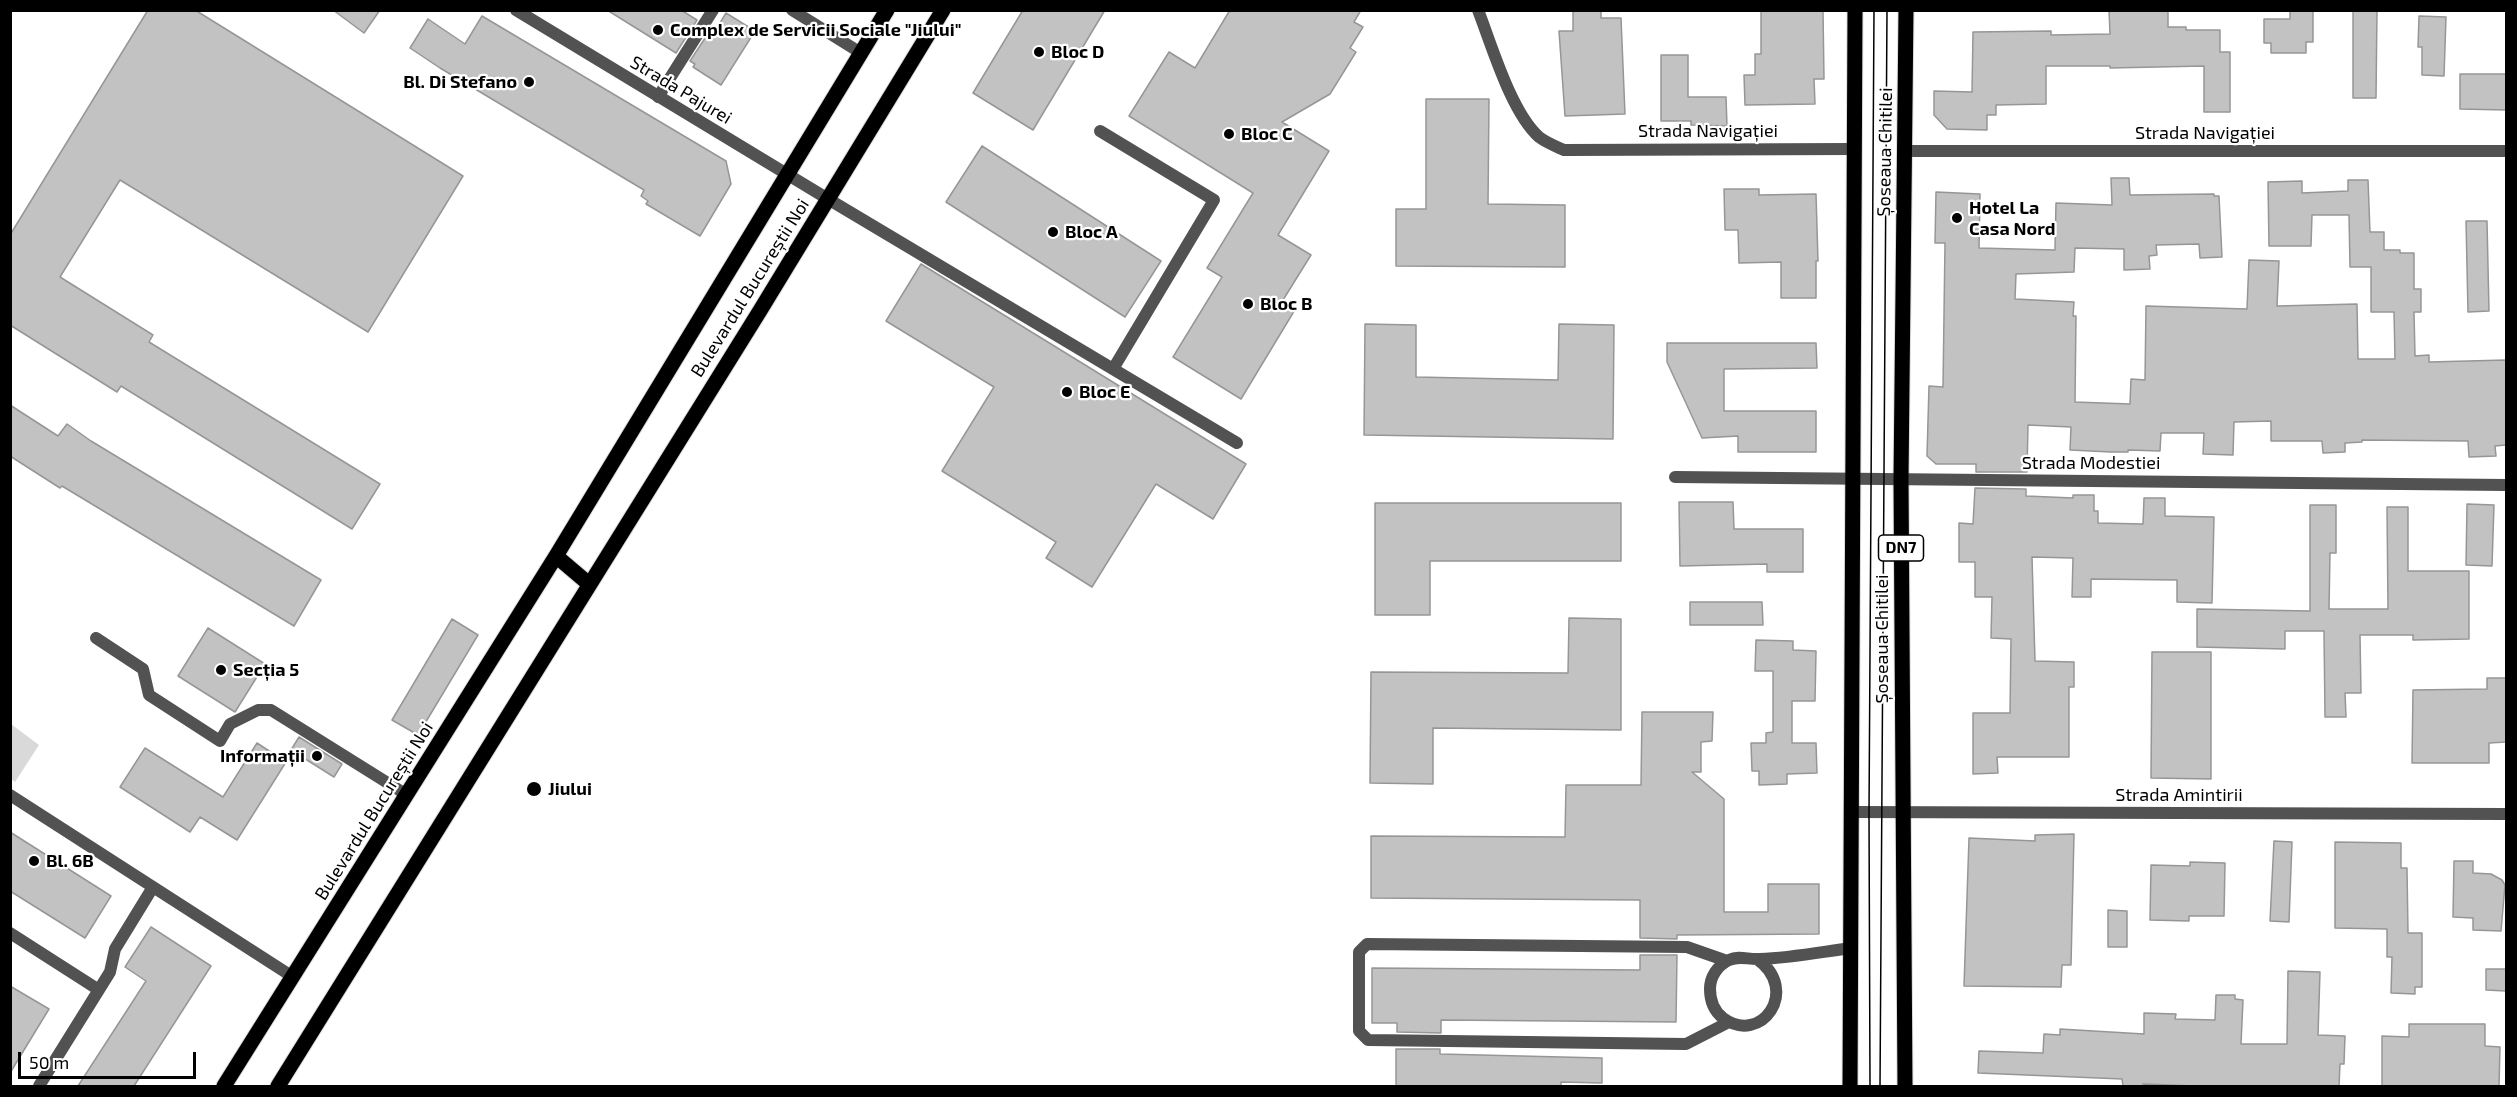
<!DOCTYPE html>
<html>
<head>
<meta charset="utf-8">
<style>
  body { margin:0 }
  #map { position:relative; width:2517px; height:1097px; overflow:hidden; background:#fff; font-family:"Exo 2",sans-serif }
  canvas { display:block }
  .frame { position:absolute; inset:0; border:12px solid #000; pointer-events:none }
  .scale { position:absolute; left:18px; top:1052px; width:178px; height:27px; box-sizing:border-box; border:3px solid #000; border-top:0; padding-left:8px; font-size:18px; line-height:21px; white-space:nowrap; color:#000; -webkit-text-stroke:4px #fff; paint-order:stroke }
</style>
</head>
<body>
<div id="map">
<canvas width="2517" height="1097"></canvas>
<div class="frame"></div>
<div class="scale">50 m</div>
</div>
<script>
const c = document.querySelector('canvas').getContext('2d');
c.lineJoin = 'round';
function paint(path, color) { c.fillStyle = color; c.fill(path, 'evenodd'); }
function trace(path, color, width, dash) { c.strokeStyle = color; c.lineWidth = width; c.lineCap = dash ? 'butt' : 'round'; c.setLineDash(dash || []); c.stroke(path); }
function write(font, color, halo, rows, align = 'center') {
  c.font = font + ' "Exo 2",sans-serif'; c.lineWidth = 4.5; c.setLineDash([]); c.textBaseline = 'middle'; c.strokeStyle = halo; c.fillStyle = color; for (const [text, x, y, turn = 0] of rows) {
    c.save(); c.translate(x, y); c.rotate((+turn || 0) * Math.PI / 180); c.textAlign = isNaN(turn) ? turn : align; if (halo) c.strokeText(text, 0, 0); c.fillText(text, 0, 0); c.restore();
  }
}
const green = new Path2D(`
  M11,724L39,745L15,782L11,779Z`);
const building = new Path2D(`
  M148,10H195L463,176L368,332L120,180L60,277L153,335L149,342L380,484L352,529L121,386L117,392L10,325V235Z
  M333,10H380L364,33Z
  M607,10H681L697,20L676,53Z
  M1023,10H1105L1033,130L973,93Z
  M1230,10H1361L1354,22L1363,27L1350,48L1356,52L1330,94L1282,122L1329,151L1278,235L1311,255L1283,300L1296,308L1241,399L1173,357L1222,277L1207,268L1253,193L1129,116L1169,52L1195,68Z
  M1573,10H1601V18H1621L1625,114L1565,116L1559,31H1573Z
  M1761,10H1823L1824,79H1814L1815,104L1745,105L1744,75H1755V54H1761Z
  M2109,10H2168V27H2186V30H2220V52H2230V112H2204V66L2110,68V66H2046V104L1996,105V115H1987V130L1947,129L1934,115V91L1972,92L1973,32L2051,31V35L2110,34Z
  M2290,10H2313V42H2306V53H2271V43H2264V19H2290Z
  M2353,10H2377L2376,98H2353Z
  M726,13L755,31L721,85L693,67L695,64L690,61L711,29L715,31Z
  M482,16L726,161L731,184L700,236L646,204L648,201L641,196L644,190L440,68L410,48L428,19L465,44Z
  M2419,16L2446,17L2444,76L2422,75V47H2418Z
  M1661,55H1688V97H1726L1727,126L1691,125V121H1661Z
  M2460,74H2506V110L2460,109Z
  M1426,99H1489L1488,204L1565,205V267L1396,266V209H1426Z
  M982,146L1161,261L1125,317L946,202Z
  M2111,178H2129L2130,195L2214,194V196H2219L2222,257L2200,258L2199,244L2156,245L2157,255L2149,256L2150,269L2124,270V249L2075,248L2074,272L2016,274L2015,299L2074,302L2073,316H2076L2075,402L2130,404L2131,379L2145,380L2146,306L2247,309L2249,260L2279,261L2277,306L2357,304L2358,359H2395L2394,312H2371V267H2350L2349,215H2312L2311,246H2269L2268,182L2302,181V193L2348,191V180H2368L2370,232H2384V250H2400V253H2414V289H2421V312H2414L2415,356L2429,355V362L2506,360V445L2495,446L2496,456L2469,457L2468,441L2362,440V442L2345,443V452L2323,453L2322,441H2271V421L2234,422L2233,455L2203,454L2204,433H2161L2160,451L2128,450V452H2111L2070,450L2071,427L2028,425L2027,472H1976V464H1936L1927,456L1929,386L1943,387L1945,243H1935L1936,192L1980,194L1979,248L2055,250L2056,203L2112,205Z
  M1724,189H1759V195L1816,194L1818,261H1816V298H1781V262L1739,263L1738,230H1725Z
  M2466,221H2487L2489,311L2468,312Z
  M921,264L1246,464L1213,519L1156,484L1092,587L1046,558L1056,542L942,471L994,387L886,321Z
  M1365,324L1416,325V377L1558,380L1559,324L1614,325L1613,439L1364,435Z
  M1667,343H1816L1817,368L1724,369V411H1816V452H1738V436L1702,438L1667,362Z
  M10,405L58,436L67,424L91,441L321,580L294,626L62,486L60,488L10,456Z
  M1975,488L2026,489V496L2073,498V495H2094V511H2098V523L2143,524L2144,498H2165V516L2214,517L2212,603L2177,602V580L2091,579V597H2072L2073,558L2032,557L2035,661L2074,662V687H2069V757H1997L1998,773L1973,774V713H2010L2011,639L1991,638L1992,597H1975V562H1959V523L1973,524Z
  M1679,502H1733L1734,529H1803V572H1767V564L1680,566Z
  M1375,503H1621V561H1430V615H1375Z
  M2467,504L2494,505L2492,566L2466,565Z
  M2310,505H2336V553H2330L2329,609H2388L2387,507H2408V571H2469V639L2413,640V635H2360L2361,693H2345L2346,717H2325L2324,631H2285V649L2197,647V609L2310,611Z
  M1690,602H1762L1763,625H1690Z
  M1569,618L1621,619V730L1433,728V784L1370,783L1371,672L1568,673Z
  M452,619L478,635L418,735L392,720Z
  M208,628L265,664L235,712L178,676Z
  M1756,640L1793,641V650L1816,651L1815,701H1792V743H1816L1817,773L1787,774V784L1759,785V771H1752L1751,743H1766V733L1773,732V671H1755Z
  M2152,652H2211V779L2151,778Z
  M2487,678H2506V742L2489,743V763H2412L2413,690L2487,689Z
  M1642,712H1713L1712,741L1701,742V772H1692L1724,799V912H1768V884H1819V934L1677,935V939L1640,938V900L1371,898V836L1565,837L1566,785H1641Z
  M299,737L342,764L334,777L291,750Z
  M257,743L286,762L237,840L200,817L190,832L120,787L145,748L223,797Z
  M10,832L111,896L85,938L10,891Z
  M2074,834L2071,965H2062L2061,987L1964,986L1969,838L2035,841V835Z
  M2274,841L2292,842L2289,922L2270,921Z
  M2335,842L2401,843V868H2407L2408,933H2422V987H2415V994L2391,993L2392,957H2387V929L2335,928Z
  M2454,861H2473V873L2491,874L2502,880L2505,885L2501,931L2473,930V918L2453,917Z
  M2190,862L2225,863L2224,916H2189V921L2150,920L2151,865L2190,866Z
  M2108,910L2127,911V947H2108Z
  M151,927L211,966L134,1086H78L146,981L125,967Z
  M1640,955H1677L1676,1022L1441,1020V1033L1397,1032V1023H1372V968L1640,970Z
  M2486,969H2506V991L2486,990Z
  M2288,971L2320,972L2318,1035L2345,1036L2344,1064H2340L2339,1086H2195L2143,1084V1086H2123L2122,1079L1978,1073L1979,1051L2043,1053L2044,1034L2060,1035V1029L2144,1034V1013L2176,1014L2175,1019L2215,1020L2216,995H2235V999L2243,1000L2241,1044H2287Z
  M10,986L49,1009L10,1073Z
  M2409,1024H2485V1046L2500,1047L2499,1086H2382V1036L2409,1037Z
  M1396,1049H1440V1054L1602,1058V1083L1561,1082V1086H1396Z`);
const service = new Path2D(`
  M792,10L861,53
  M658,97L713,10
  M1100,131L1214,200L1113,369
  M828,199L1237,443
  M96,638L143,669L149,695L220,741L230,724L258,710H271L407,795
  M10,795L293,977
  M10,933L99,990
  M1757,959C1801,990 1761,1046 1723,1018C1714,1011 1710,1000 1710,989C1710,977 1717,966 1729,960C1740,955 1748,960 1760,959C1790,958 1821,952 1851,948
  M1727,961L1687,947L1367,944L1359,952V1031L1368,1040L1686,1044L1729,1022
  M39,1086L110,972L115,949L153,887`);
const minor = new Path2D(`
  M1478,10C1492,46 1511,112 1539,137C1547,143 1555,146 1564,150L1853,149
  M1904,151H2506
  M1675,477L2506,485
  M1852,812L2506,814`);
const tertiary = new Path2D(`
  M516,10L828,199`);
const primary = new Path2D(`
  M556,556L589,584
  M224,1086L556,556L887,10
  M278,1086L761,309L943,10
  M1850,1086L1855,10
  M1905,1086L1901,479L1906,10`);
const tram = new Path2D(`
  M1870,1086L1869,812L1874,10
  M1880,1086L1887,10`);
const markers = [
  [658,30,6,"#000"],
  [1039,52,6,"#000"],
  [529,82,6,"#000"],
  [1229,134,6,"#000"],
  [1957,218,6,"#000"],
  [1053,232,6,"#000"],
  [1248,304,6,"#000"],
  [1067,392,6,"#000"],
  [221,670,6,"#000"],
  [317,756,6,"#000"],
  [534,789,8,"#000"],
  [34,861,6,"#000"]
];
const shields = [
  [1901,548,45]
];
const shieldNames = [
  ["DN7",1901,548]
];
const poiNames = [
  ["Complex de Servicii Sociale \"Jiului\"",670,30],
  ["Bloc D",1051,52],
  ["Bl. Di Stefano",517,82,"right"],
  ["Bloc C",1241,134],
  ["Hotel La",1969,208],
  ["Casa Nord",1969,229],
  ["Bloc A",1065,232],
  ["Bloc B",1260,304],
  ["Bloc E",1079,392],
  ["Secția 5",233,670],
  ["Informații",305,756,"right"],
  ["Jiului",548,789],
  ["Bl. 6B",46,861]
];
const streetNames = [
  ["Strada Pajurei",681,90,31],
  ["Strada Navigației",1708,131],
  ["Strada Navigației",2205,133],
  ["Șoseaua Chitilei",1885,152,-89],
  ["Bulevardul Bucureștii Noi",750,288,-58],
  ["Strada Modestiei",2091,463],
  ["Șoseaua Chitilei",1882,639,-90],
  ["Strada Amintirii",2179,795],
  ["Bulevardul Bucureștii Noi",374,811,-58]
];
paint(green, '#d9d9d9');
paint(building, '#c2c2c2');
trace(building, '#969696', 1.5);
trace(primary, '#dbdbdb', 17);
trace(service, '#525252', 12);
trace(minor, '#525252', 12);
trace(tertiary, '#525252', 12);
trace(primary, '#000', 15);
trace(tram, '#000', 1.5);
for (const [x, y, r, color] of markers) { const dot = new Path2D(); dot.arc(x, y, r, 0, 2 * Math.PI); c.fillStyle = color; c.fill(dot); trace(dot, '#fff', 2); }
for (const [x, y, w] of shields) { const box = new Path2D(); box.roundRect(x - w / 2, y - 13, w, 26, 4.5); c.fillStyle = '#fff'; c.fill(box); trace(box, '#000', 1.5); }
write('bold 16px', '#000', null, shieldNames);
write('bold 18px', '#000', '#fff', poiNames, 'left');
write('18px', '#000', '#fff', streetNames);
</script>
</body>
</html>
